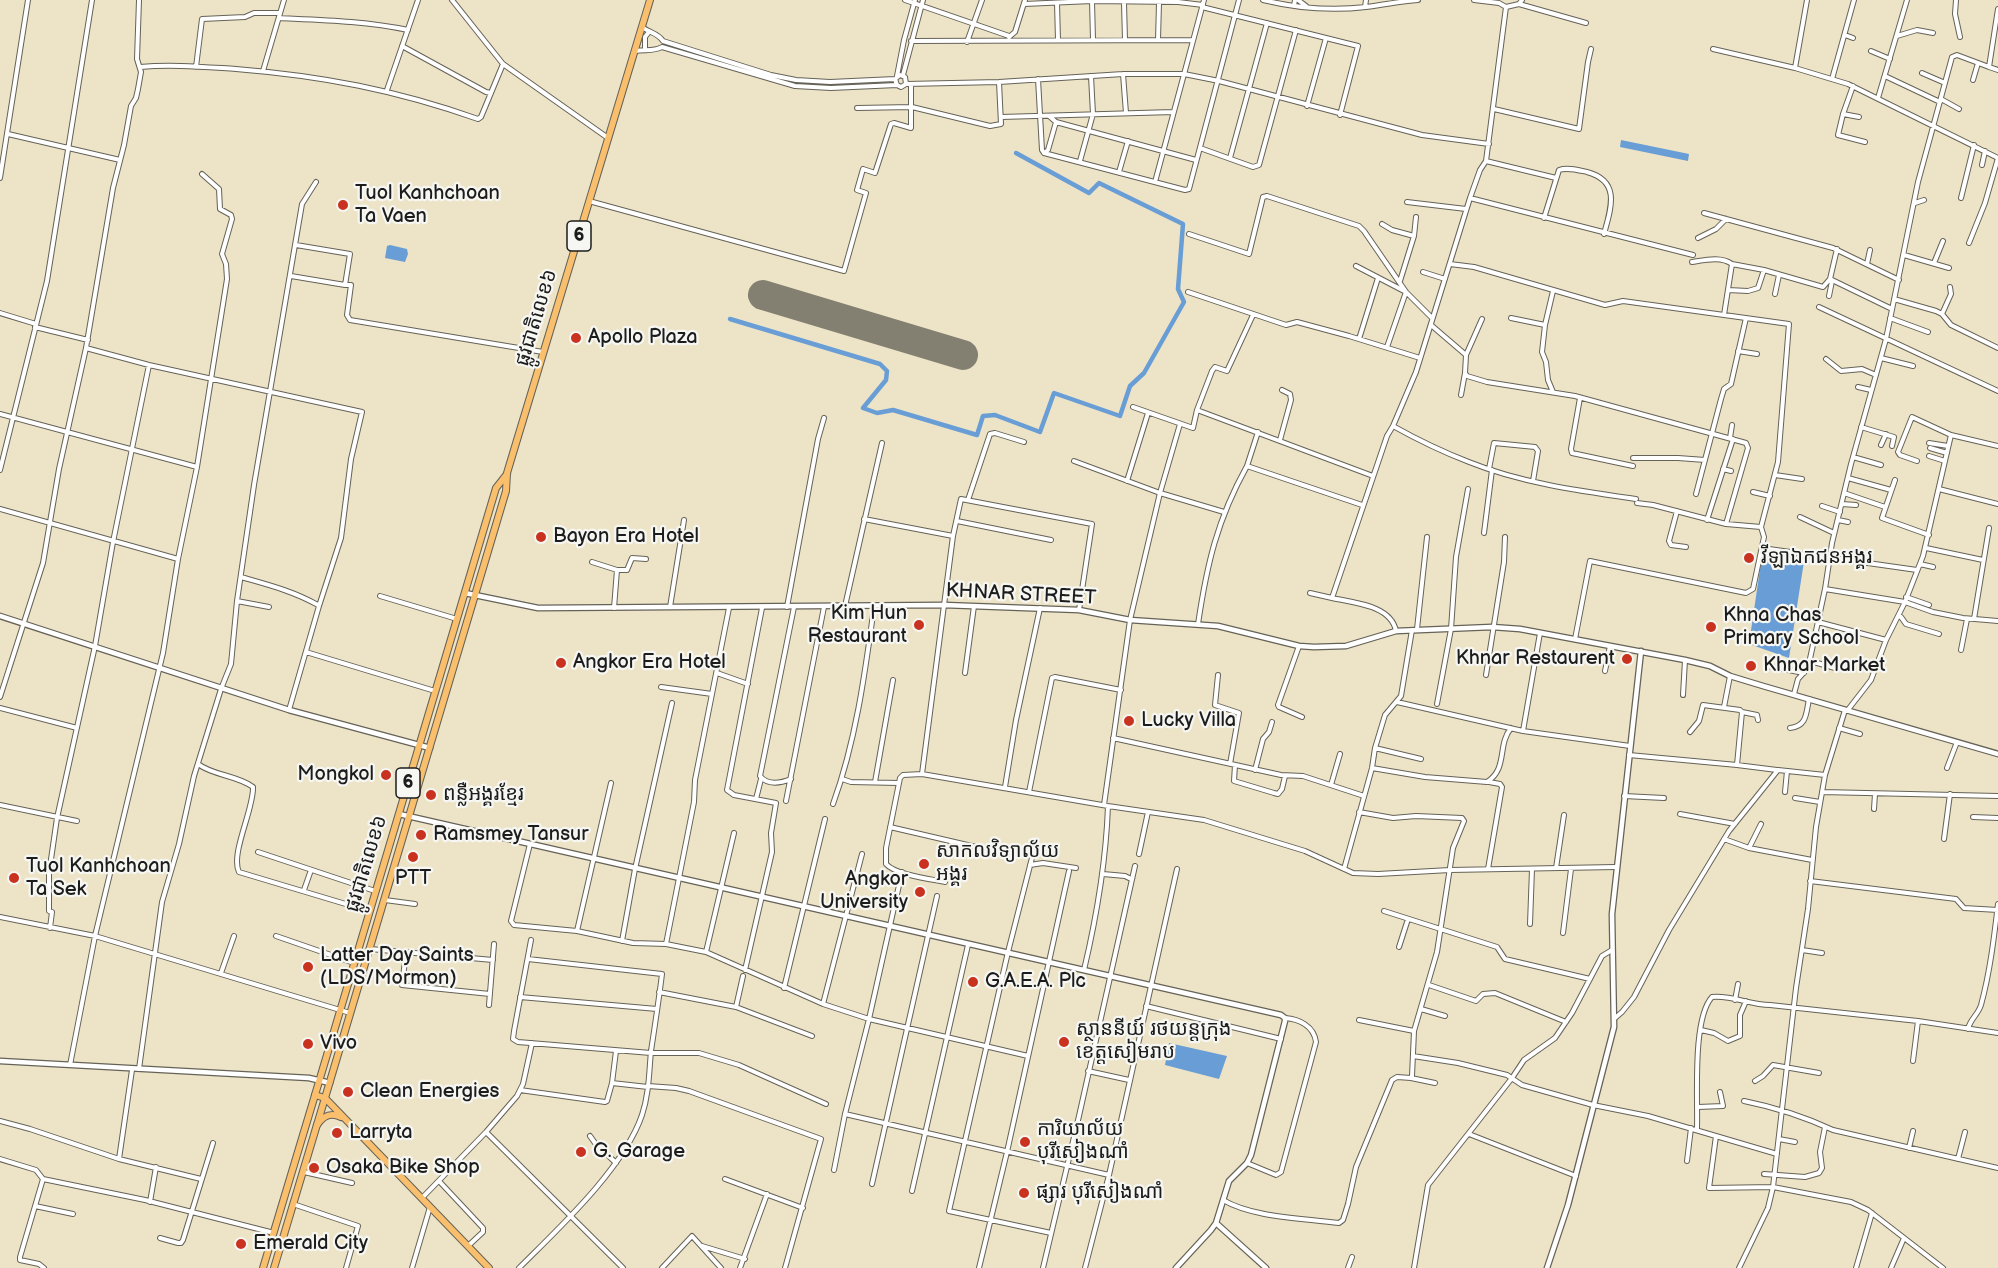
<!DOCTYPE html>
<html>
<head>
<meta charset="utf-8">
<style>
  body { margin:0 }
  canvas { display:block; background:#ede3c6 }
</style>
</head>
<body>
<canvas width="1998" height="1268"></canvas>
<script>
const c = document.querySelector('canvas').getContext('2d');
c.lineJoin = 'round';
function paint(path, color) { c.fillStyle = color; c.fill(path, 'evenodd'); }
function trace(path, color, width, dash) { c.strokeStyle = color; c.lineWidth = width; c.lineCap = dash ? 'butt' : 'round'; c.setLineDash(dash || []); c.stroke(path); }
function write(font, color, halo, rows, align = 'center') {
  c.font = font + ' "Balsamiq Sans","Noto Sans Khmer",sans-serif'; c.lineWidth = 4.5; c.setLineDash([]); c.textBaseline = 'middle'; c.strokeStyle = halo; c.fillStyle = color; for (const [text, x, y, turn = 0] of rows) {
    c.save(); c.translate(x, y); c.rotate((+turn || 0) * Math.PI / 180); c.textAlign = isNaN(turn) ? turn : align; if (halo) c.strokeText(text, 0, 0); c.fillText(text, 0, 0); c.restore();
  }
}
const water = new Path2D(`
  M1621,140L1689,154L1688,161L1620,147Z
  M390,245L407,249L408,254L405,262L385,258L387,246Z
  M1763,549L1805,555L1789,658L1749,644Z
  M1169,1043L1227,1056L1219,1079L1165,1065Z`);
const canal = new Path2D(`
  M730,319L880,364L887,371L886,380L863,408L877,413L893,410L977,435L983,416L995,415L1040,432L1054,393L1120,416L1130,386L1144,373L1184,302L1178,289L1183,224L1099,183L1089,193L1016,153`);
const runway = new Path2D(`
  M763,295L963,355`);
const minor = new Path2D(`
  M452,0L503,64L608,138
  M905,0L1009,36
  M1263,0C1296,8 1332,11 1366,7C1384,5 1401,1 1418,0
  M1298,0L1306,6
  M1474,0L1499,3L1506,7
  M1956,0L1955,14L1960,37
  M1092,1L1093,40
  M1057,3L1058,40
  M1124,3L1125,40
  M1024,4L1092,1L1178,2L1203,5
  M1519,4L1586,23
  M1294,6L1295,0
  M1202,7L1358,46L1340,115
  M1365,7L1366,0
  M1506,7L1519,4L1522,0
  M279,18C322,20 366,21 408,30
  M642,27C650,33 658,33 663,41L771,75L796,80L830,82L895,79
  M1845,35L1853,38
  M1897,36L1917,30L1933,33
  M1009,37L1015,32L1025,0
  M1158,40L1159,3
  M911,41L1193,40
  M967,42L982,0
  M402,46L486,92L491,93
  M645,49V37L649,32
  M1713,49L1795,68L1848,84L1998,158
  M635,51C645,49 653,52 662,47L795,86L831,88L897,85L901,87L906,84L905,77L900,75L895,79L897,85
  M1871,51L1890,59
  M140,67C172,64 204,67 236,69C323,76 396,90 478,119L481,117L503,64
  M196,67L202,19L245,17L254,13H280
  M1989,67L1998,70
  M1795,68L1807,0
  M263,71L284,0
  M1922,73L1945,83
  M1123,74L1126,113
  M903,75L923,0
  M897,76L904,40L915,0
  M1885,76L1940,102
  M1038,79L1042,150L1044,153
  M1832,79L1854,0
  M1973,80L1978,63
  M906,84L999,82L1123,74H1184L1219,81L1422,135L1489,144
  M1853,86L1843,114L1838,135L1865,142
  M387,90L418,0
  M1878,98L1907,0
  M1941,99L1959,109
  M1307,106L1326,38
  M857,108L912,107L990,126L1001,124L999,82
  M1494,109L1579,129L1588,62L1591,49
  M1843,114L1859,117
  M1049,116L1056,122L1196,160
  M1001,117L1173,112
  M8,134L120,160
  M1200,148L1253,167L1259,165L1296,30
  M1044,153L1185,190L1189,189L1239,0
  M1044,153L1048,150L1056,122
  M1230,158L1267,23
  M1080,161L1093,114L1091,76
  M1486,161L1556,178
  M1982,165L1985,151
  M1119,172L1128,141
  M0,178L28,0
  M1155,182L1204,0
  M1470,198L1693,255
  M1961,198L1974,145
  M589,201L844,271L866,193L857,190L863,169L875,173L891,124L894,123L911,128V85
  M1407,202L1466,209
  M1915,203L1924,200
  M1704,213L1833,248L1899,280
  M1544,218L1559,170C1567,167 1578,170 1587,172C1621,181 1611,208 1604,234
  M1382,224L1392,230L1414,236
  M1189,234L1249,254L1263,197L1267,196L1359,226L1364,231L1406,292L1387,347
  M1698,238L1716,229L1726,219
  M1969,243L1985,203L1998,158
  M296,245L350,254L345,285H351L347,315L350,320L543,352
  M1904,255L1949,268
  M1692,262C1705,260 1721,256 1732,264
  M1934,263L1943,241
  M1450,264L1474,267L1605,305L1623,301L1789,324L1778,462L1761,527L1764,537L1753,589L1746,593L1590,561L1575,639
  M1867,264L1870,250
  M1356,266L1406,292L1432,318
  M1423,272L1445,279
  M291,276L345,285
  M1830,279L1892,309
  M1400,281L1414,236L1416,217
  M1728,290L1748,291L1758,288L1764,270
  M1188,292L1286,325L1297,322L1349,336L1420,358
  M1775,294L1779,275
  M1829,296L1832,281
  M1894,299L1936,311L1942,314L1951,325L1998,348
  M1819,307L1998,391
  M0,313L36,324
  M1942,314L1951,294L1950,287
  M1724,315L1732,264L1764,270L1823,287L1830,279L1837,249
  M1511,318L1545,325
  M1890,318L1928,332
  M1482,319L1466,355L1465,373L1467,376L1487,382L1575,396L1746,443L1748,448L1726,524
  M1431,325L1466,355
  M35,327L88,340
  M1359,339L1378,278
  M86,348L149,365L362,412L351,459L341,538L319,606L289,710
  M1738,351L1757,354
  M1881,358L1913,366
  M1826,359L1841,371L1862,369L1876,375
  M1858,387L1871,390
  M1553,392L1548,380L1546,362L1542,352L1545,325L1553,291
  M1461,395L1465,373
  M1580,398L1571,449L1572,453L1633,466
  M1133,407L1193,428L1197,410L1212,371L1215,367L1227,371L1253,315
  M1197,410L1373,476
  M0,414L197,467
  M1393,426C1418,440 1443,452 1469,462C1521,483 1580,491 1636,499
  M1861,427L1894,437L1892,446
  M1730,438L1732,425
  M1280,440L1291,400L1290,394L1282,390
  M1929,443L1948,446
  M1881,445L1886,434
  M1930,448L1947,453
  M1929,456L1945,461
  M1853,457L1881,465
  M1633,458H1678L1705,460
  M1074,461L1160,493L1224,512
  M1917,461L1900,455L1898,452L1912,417L1951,435L1998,446
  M1247,466L1258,432
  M1489,469L1494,443L1535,447L1538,451L1533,481
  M1723,469L1731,471
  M0,470L47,281L92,0
  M1775,475L1802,479
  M1848,478L1891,490
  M1895,480L1882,518L1929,535
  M1127,481L1148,413
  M1939,489L1998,504
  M1753,492L1770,496
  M1844,493L1885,507
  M1696,494L1721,399L1724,389L1731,384L1746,318
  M968,500L990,434L995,433L1024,442
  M1637,503L1653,505L1726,524L1761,527
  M1842,504L1856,505
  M1822,506L1840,512
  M0,509L178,559
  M1677,511L1669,541L1671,545L1686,547
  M1800,517L1834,533
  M864,519L953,536
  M1707,520L1733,439
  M1838,520L1848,522
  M957,521L1051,540
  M1484,533L1492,470
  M1762,548L1917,570
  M1926,548L1983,560
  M592,562L617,570
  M1920,564L1933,567
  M241,577C269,585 293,591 318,605
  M1825,589L1905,602L1933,612L1963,618L1998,621
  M1310,593L1332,598
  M380,596L457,619
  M1906,597L1929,605
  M237,601L269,607
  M845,606L882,443
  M670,607L684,520
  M787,607L818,439L824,418
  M614,608L617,570H627L632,558L646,559
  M1898,616L1901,617L1906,624L1939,634
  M1974,619L1989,528
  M1818,622L1886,640
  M1198,624C1207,564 1217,520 1247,466L1362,505
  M1417,629L1427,537
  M1396,631C1391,605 1354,603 1332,598L1387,436L1393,426L1416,372L1470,198L1480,170L1486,161L1506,7
  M1299,646L1278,705L1279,707L1302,717
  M1961,650L1967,619
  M306,652L435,691
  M1810,661L1835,668
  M1768,666L1804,673
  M1605,671L1610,646
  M717,673L748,684
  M965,673L974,606
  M1218,675L1215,705L1239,713L1230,764
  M1486,675L1504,562L1505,537
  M661,687L712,694
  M1794,694L1798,679L1808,668L1825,589L1832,543L1851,464L1886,339L1918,182L1952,57L1957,55L1989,67L1998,9
  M1683,695L1685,660
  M0,697L43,563L59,469L86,348L113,188L124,145L131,106L136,98L138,89L141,72L137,59L139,0
  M1397,702L1523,731L1630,746
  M1437,704L1451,629L1456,557L1468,489
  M1724,707L1730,676
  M0,708L77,728
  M1847,711L1871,680L1886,640L1905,602L1923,556L1951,435
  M1742,712L1757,715L1758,720
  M1790,728C1807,726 1806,714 1809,699
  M1839,728L1860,734
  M1523,731L1540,633
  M1690,732L1699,721L1703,705L1740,710L1742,712L1737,765L1777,770
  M1113,738L1281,775L1303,776L1364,796
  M1375,748L1421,759
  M1629,755L1737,765
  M198,764C214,776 237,775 253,787C254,809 230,854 239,872L369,911
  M1235,765L1234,781L1274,793L1278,794L1282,789L1285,776
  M1372,768L1425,777L1487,782C1508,769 1497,745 1511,728
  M1947,768L1957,742
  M1255,770L1263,739L1269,732L1272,722
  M922,774L953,536L961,499L1092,524L1079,610
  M791,779C781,783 768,786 760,776L794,607
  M842,779L851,782L899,783
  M875,782L893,680
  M1331,785L1340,754
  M1005,787L1016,720L1040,608
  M1029,792L1052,678L1055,677L1121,690
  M1785,792L1787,771
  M1822,792L1998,796
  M1624,796L1664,798
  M1795,798L1820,802
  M756,799L761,779
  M786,801L824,607
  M833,804C856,741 865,673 874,607
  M0,805L77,821
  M1104,805L1130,620L1160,493L1180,424
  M1874,809L1875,794
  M1680,814L1735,824
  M1973,817L1998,818
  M890,827L976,847
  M1724,839L1749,848L1812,860
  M1944,839L1950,794
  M530,844L511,921L514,925L577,931L633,943L666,944L706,952L823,1004L869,1019L1028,1056
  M1749,848L1761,824
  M1034,850L1008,952L949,1211L1051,1233
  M258,852L375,891
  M1139,854L1148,812
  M1030,865L1043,863L1076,868
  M1556,868L1564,815
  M1344,869L1372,768L1375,748L1385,715L1401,696L1412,630
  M1488,869L1502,787L1500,784L1489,782
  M1103,874L1125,876L1131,879
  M1810,881L1956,899L1964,908L1998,910
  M945,882C930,879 896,875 886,864V848L900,778L903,775L922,774L1108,806L1204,820L1305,851L1353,873L1378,874L1450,870L1616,867
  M304,890L311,870
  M385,900L415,904
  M1384,911L1497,947L1505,959L1590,979
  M0,917L95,936L350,1013
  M1530,924L1532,869
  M50,928L52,912L49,911V873L57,818L95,646L113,542L149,365
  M577,931L611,783
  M1563,933L1571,869
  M276,936L354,963
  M531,940L514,1031L513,1039L518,1042L651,1053H699L739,1065L826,1104
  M622,941L635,869L672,703
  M666,944L694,802L695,780L729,608
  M1399,947L1408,919
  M370,949L493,960
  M1802,950L1822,953
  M706,952L734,833
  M406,953L402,985L490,994
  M745,970L772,852L771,833L776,803L734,795L727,790L762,608
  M1084,970C1097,915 1106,862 1108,806
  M221,973L234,936
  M1429,985L1476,1001L1483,994L1495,993L1566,1022
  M784,988L825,819
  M659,992L736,1007L812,1036
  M520,997L657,1009
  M1735,1000L1738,984
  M823,1004L862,854
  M489,1005L494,944
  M1146,1006L1281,1039
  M736,1007L743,976
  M1421,1009L1445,1016
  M1615,1018L1622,1012L1634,997L1669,930L1729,831L1778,770L1825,775
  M1359,1020L1414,1031
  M1968,1029C1970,1019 1978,1015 1981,1005C1990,972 1994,938 1998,904
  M1701,1030L1714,1033L1728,1041L1740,1036V1015L1746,1001
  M1413,1056L1458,1063L1507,1075L1522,1085L1593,1105L1648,1116L1777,1154
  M1913,1061L1918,1021
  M70,1065L95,936L163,653L178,559L197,467L227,279L226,264L222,254L232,219L231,215L220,209L219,189L202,174
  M139,1069L162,902L179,844L194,776L221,689L231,664L237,601L254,485L302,204L316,182
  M1088,1071L1129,1080
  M1411,1078L1435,1083
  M1755,1081L1763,1076L1773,1065L1819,1073
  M612,1083L616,1051
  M648,1086L676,1088L689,1091L821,1139L785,1268
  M520,1090L605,1102L607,1101L612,1083L648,1087
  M1744,1101C1774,1107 1805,1117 1833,1130L1998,1168
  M1698,1107L1723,1106L1720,1092
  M845,1114L1109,1175
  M0,1121L30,1129L119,1159L201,1179
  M1697,1129C1698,1099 1692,1019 1712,997C1732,995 1750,1005 1770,1005L1918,1021L1998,1033
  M486,1132L623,1268
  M1469,1134L1576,1176
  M590,1136L595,1143L616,1163
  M1716,1136L1709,1188L1773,1187L1851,1202L1868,1210L1943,1268
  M1779,1139L1795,1142
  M1909,1148L1913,1131
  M0,1159L36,1170L43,1179L145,1200L274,1233
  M119,1159L132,1070
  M1958,1159L1965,1132
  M1687,1161L1691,1128
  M1247,1163L1276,1175L1281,1172L1316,1042C1314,1026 1299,1019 1285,1018
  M834,1170L845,1114L869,1019L902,872
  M304,1172L352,1183
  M1764,1174L1805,1177L1819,1173L1822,1168L1820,1152L1825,1127
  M43,1179L20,1257V1260L39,1264L44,1268
  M725,1179L803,1208
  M439,1181L483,1228V1232L468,1246
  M872,1184L937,896
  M912,1191L968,945
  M422,1198L486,1132L517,1096L523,1084L532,1043
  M1223,1200C1254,1218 1303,1218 1339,1223L1343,1220L1348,1204L1356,1167L1392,1080L1397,1077L1411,1078L1412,1076L1414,1031L1437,952L1453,848L1464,821L1462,818L1416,816L1393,818L1359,812
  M150,1202L156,1167
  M293,1204L358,1226L346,1268
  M35,1206L73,1214
  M160,1238L178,1243H181L183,1240L213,1143
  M702,1246L745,1259
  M412,1268L430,1207
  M519,1268C559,1228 624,1168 642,1115C649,1094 649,1073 651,1051C655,1025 659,999 662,974L528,959
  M662,1268L692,1236L721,1268
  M740,1268L767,1194
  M979,1268L1007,1152L1069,871
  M1043,1268L1079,1116L1135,866
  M1085,1268L1109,1175L1177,869
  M1348,1268L1352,1257
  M1414,1268L1428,1185L1512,1078L1524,1060L1555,1038L1572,1013L1602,956L1612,950
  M1739,1268L1768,1208L1773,1187L1796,988L1808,909L1816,827L1825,775L1845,710
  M1856,1268L1872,1213
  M1891,1268L1904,1238`);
const tertiary = new Path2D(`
  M465,593L538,608L944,605L1079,610L1130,620L1218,626L1299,646L1314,647L1346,646L1396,631L1492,627L1520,629L1685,660L1710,666L1730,676L1763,686L1998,754
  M0,616L289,710L430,748
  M399,814L1281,1015L1285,1018V1021L1251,1155L1247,1163L1229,1181L1216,1223L1211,1230L1176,1268
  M0,1061L309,1078L330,1083
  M1216,1223L1266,1268
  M1547,1268L1568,1205L1614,1027L1612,914L1641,651`);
const primary = new Path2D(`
  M263,1268L315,1095
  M274,1268L325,1098`);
const trunk = new Path2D(`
  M325,1098L506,491L507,473L650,0
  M317,1125C323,1116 330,1112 341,1117
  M489,1268L325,1098L315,1095L496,488L507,474`);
const markers = [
  [343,205,6,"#c8321e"],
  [576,338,6,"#c8321e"],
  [541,537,6,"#c8321e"],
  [1749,558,6,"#c8321e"],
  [919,625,6,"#c8321e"],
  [1711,627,6,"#c8321e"],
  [1627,659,6,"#c8321e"],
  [561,663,6,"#c8321e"],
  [1751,666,6,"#c8321e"],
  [1129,721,6,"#c8321e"],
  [386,775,6,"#c8321e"],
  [431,795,6,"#c8321e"],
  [421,835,6,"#c8321e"],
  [413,857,6,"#c8321e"],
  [924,864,6,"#c8321e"],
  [14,878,6,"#c8321e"],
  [920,892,6,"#c8321e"],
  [308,967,6,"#c8321e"],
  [973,982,6,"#c8321e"],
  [1064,1042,6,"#c8321e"],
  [308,1044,6,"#c8321e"],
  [348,1092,6,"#c8321e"],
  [337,1133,6,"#c8321e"],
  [1025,1142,6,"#c8321e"],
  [581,1152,6,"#c8321e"],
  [314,1168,6,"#c8321e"],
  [1024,1193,6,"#c8321e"],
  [241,1244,6,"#c8321e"]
];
const shields = [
  [579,236,24],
  [408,783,24]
];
const shieldNames = [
  ["6",579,236],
  ["6",408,783]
];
const poiNames = [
  ["Tuol Kanhchoan",355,194],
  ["Ta Vaen",355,217],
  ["Apollo Plaza",588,338],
  ["Bayon Era Hotel",553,537],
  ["វីឡាឯកជនអង្គរ",1761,558],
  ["Kim Hun",907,614,"right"],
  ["Restaurant",907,637,"right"],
  ["Khna Chas",1723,616],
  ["Primary School",1723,639],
  ["Khnar Restaurent",1615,659,"right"],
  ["Angkor Era Hotel",573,663],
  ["Khnar Market",1763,666],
  ["Lucky Villa",1141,721],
  ["Mongkol",374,775,"right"],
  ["ពន្លឺអង្គរខ្មែរ",443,795],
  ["Ramsmey Tansur",433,835],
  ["សាកលវិទ្យាល័យ",936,852],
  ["អង្គរ",936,875],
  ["Tuol Kanhchoan",26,867],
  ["Ta Sek",26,890],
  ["PTT",413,879,"center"],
  ["Angkor",908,880,"right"],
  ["University",908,903,"right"],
  ["Latter Day Saints",320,956],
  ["(LDS/Mormon)",320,979],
  ["G.A.E.A. Plc",985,982],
  ["ស្ថាននីយ៍ រថយន្តក្រុង",1076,1030],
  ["ខេត្តសៀមរាប",1076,1053],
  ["Vivo",320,1044],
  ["Clean Energies",360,1092],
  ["ការិយាល័យ",1037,1130],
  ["បុរីសៀងណាំ",1037,1153],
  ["Larryta",349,1133],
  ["G. Garage",593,1152],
  ["Osaka Bike Shop",326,1168],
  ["ផ្សារ បុរីសៀងណាំ",1036,1193],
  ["Emerald City",253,1244]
];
const streetNames = [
  ["ផ្លូវជាតិលេខ៦",537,318,-73],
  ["KHNAR STREET",1021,595,3],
  ["ផ្លូវជាតិលេខ៦",367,864,-73]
];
paint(water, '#689ed5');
trace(canal, '#689ed5', 4.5);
trace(runway, '#848071', 30);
trace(minor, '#656258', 6);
trace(tertiary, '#656258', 7);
trace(primary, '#656258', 8);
trace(trunk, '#656258', 8);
trace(minor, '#fff', 4);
trace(tertiary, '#fff', 4.5);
trace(primary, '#f9bf6d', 6);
trace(trunk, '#f9bf6d', 6);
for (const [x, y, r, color] of markers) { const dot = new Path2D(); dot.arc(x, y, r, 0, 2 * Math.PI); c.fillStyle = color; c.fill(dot); trace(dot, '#f6f6f2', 2); }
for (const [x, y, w] of shields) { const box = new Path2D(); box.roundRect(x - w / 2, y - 15, w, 30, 4.5); c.fillStyle = '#f6f6f2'; c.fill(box); trace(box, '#1c1c1c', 1.5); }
write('bold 18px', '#1c1c1c', null, shieldNames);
write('20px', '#1c1c1c', '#f6f6f2', poiNames, 'left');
write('20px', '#1c1c1c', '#f6f6f2', streetNames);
</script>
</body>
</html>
